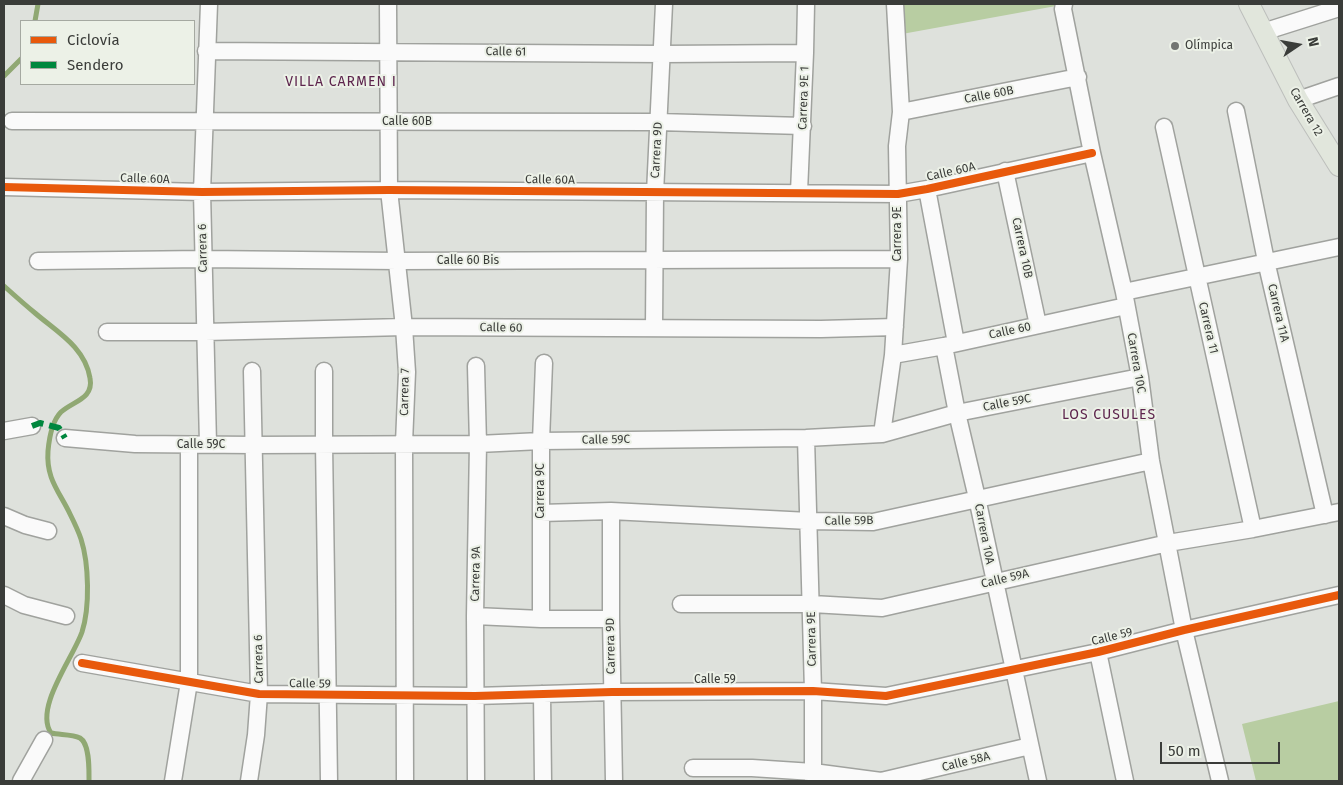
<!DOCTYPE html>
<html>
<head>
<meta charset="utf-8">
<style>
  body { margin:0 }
  #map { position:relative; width:1343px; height:785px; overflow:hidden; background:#dee1dc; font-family:"Fira Sans",sans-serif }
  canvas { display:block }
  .frame { position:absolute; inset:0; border:5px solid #3a3c39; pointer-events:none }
  .legend { position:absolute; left:20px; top:20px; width:175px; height:65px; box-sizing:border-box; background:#ecf1e7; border:1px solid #a5a9a1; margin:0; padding:6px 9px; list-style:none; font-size:15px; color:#3a3c39 }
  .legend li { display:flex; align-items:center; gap:10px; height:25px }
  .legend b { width:25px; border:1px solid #a5a9a1 }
  .north { position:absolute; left:1273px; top:20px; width:50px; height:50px; -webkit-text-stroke:4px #ecf1e7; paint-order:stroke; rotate:78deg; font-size:14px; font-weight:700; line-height:20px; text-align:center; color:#3a3c39 }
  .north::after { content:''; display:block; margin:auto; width:18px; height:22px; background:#3a3c39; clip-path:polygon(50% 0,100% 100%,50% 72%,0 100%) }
  .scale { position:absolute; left:1160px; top:742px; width:120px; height:22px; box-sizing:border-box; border:2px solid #3a3c39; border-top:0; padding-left:6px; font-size:15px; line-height:18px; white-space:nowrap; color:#3a3c39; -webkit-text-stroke:4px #ecf1e7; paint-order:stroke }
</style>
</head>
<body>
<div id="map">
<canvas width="1343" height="785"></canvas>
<div class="frame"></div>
<ul class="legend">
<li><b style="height:6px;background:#e8590c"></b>Ciclovía</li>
<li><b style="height:6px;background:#00873e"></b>Sendero</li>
</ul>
<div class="north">N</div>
<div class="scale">50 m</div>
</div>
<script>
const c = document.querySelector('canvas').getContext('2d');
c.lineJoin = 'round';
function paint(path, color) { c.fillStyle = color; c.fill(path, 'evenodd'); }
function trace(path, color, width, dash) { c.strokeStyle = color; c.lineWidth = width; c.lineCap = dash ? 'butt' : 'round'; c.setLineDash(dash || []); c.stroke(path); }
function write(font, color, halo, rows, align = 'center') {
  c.font = font + ' "Fira Sans",sans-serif'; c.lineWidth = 4; c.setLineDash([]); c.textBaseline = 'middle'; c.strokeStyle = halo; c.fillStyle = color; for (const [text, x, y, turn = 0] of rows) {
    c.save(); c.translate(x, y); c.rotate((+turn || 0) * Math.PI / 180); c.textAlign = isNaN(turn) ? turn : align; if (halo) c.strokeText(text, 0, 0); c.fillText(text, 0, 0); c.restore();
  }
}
const green = new Path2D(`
  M900,4H1057L1056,6L902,34Z
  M1339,701V781H1256L1242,724Z`);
const stream = new Path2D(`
  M35,21L38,4
  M4,76L21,59
  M4,286C14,295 24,304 35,313C57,332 85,347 90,378C94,399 73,401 61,412C52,421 49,440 48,451C46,479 59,491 70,514C74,522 78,530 81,539C89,564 90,607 82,632C73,658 34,708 51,733C60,735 72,734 80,738C90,744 89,770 89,781`);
const minor = new Path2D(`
  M388,4L389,190L404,327L407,372L404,443L405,781
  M1064,4L1063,9L1092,153L1124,292L1140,377L1151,461L1184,630L1220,781
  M1263,32L1339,8
  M206,51L663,54L805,53
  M1298,100L1339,86
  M1236,111L1266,261L1325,515
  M901,112L1078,77
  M12,121L658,122L803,126
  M1164,127L1253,529
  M1005,171L1038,325
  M4,187L202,192L389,190L898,194L927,189L1092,153
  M927,189L956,343
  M799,192L805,53L806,4
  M38,261L203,259L398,261L899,259
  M1124,292L1339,247
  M654,327L655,193L664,4
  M107,332H205L404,327L821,329L895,327
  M944,346L957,413L977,498L1038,781
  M893,355L944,346L1126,306
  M476,366L478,444L475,616L476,781
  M324,371V444L329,781
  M4,431L32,426
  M882,434L893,355L899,259L897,146L901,112L895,4
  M65,438L135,444L254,445L478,444L541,441L806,438L882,434L957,413L1140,377
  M806,438L813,691V781
  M208,444L202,192L209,4
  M611,511V619L614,781
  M541,513L611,511L809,521L873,522L1151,461
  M4,516L25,525L48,531
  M4,595L24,605L66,616
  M681,604H812L882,608L1168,543L1253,529L1339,512
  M475,616L541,619H611
  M541,619V441L544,363
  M1098,652L1125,781
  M82,663L259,694L475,696L612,692L813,691L886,696L1098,652L1184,630L1339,595
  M542,694L543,781
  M693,768H752L813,772L881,781L1030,746
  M21,781L44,740
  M173,781L189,682V445
  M249,781L256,735L259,694L252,371`);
const major = new Path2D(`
  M1249,4L1298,100L1339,166`);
const quiet = new Path2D(`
  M32,426L40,423L59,428L65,438`);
const cycleway = new Path2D(`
  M4,187L202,192L389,190L898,194L927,189L1092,153
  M82,663L259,694L475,696L612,692L813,691L886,696L1098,652L1184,630L1339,595`);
const markers = [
  [1175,46,5,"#737672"]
];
const poiNames = [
  ["Olímpica",1185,46]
];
const streetNames = [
  ["Calle 61",506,52,1],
  ["Calle 60B",989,95,-11],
  ["Carrera 9E 1",804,98,-88],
  ["Carrera 12",1306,112,60],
  ["Calle 60B",407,122],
  ["Carrera 9D",657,150,-87],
  ["Calle 60A",951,172,-13],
  ["Calle 60A",145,179,2],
  ["Calle 60A",550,180,1],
  ["Carrera 9E",898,234,-90],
  ["Carrera 6",203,248,-91],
  ["Carrera 10B",1022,248,78],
  ["Calle 60 Bis",468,261],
  ["Carrera 11A",1278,313,77],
  ["Calle 60",501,328,1],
  ["Carrera 11",1208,328,77],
  ["Calle 60",1010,331,-12],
  ["Carrera 10C",1136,363,80],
  ["Carrera 7",405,392,-89],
  ["Calle 59C",1007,403,-11],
  ["Calle 59C",606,440,-1],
  ["Calle 59C",201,445],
  ["Carrera 9C",541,491,-90],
  ["Calle 59B",849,521,-1],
  ["Carrera 10A",984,534,79],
  ["Carrera 9A",476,574,-89],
  ["Calle 59A",1005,579,-13],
  ["Calle 59",1112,637,-14],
  ["Carrera 9E",812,639,-91],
  ["Carrera 9D",611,646,-91],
  ["Carrera 6",259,659,-91],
  ["Calle 59",715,680],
  ["Calle 59",310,684,1],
  ["Calle 58A",966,762,-14]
];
const neighbourhoodNames = [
  ["VILLA CARMEN I",341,82],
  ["LOS CUSULES",1109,415]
];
paint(green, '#b8cda2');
trace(stream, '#90a873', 5);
trace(minor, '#a0a29e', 19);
trace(major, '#bdbfbc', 22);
trace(minor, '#fafafa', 16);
trace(major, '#e1e6dc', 20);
trace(quiet, '#00873e', 6, [12, 6]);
trace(cycleway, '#e8590c', 8);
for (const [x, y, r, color] of markers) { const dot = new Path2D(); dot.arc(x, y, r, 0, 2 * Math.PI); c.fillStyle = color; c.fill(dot); trace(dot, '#ecf1e7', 2); }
write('12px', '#3a3c39', '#ecf1e7', poiNames, 'left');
write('12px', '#3a3c39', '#ecf1e7', streetNames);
c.letterSpacing = '1px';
write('14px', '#5d244d', '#ecf1e7', neighbourhoodNames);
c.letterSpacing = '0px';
</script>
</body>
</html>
